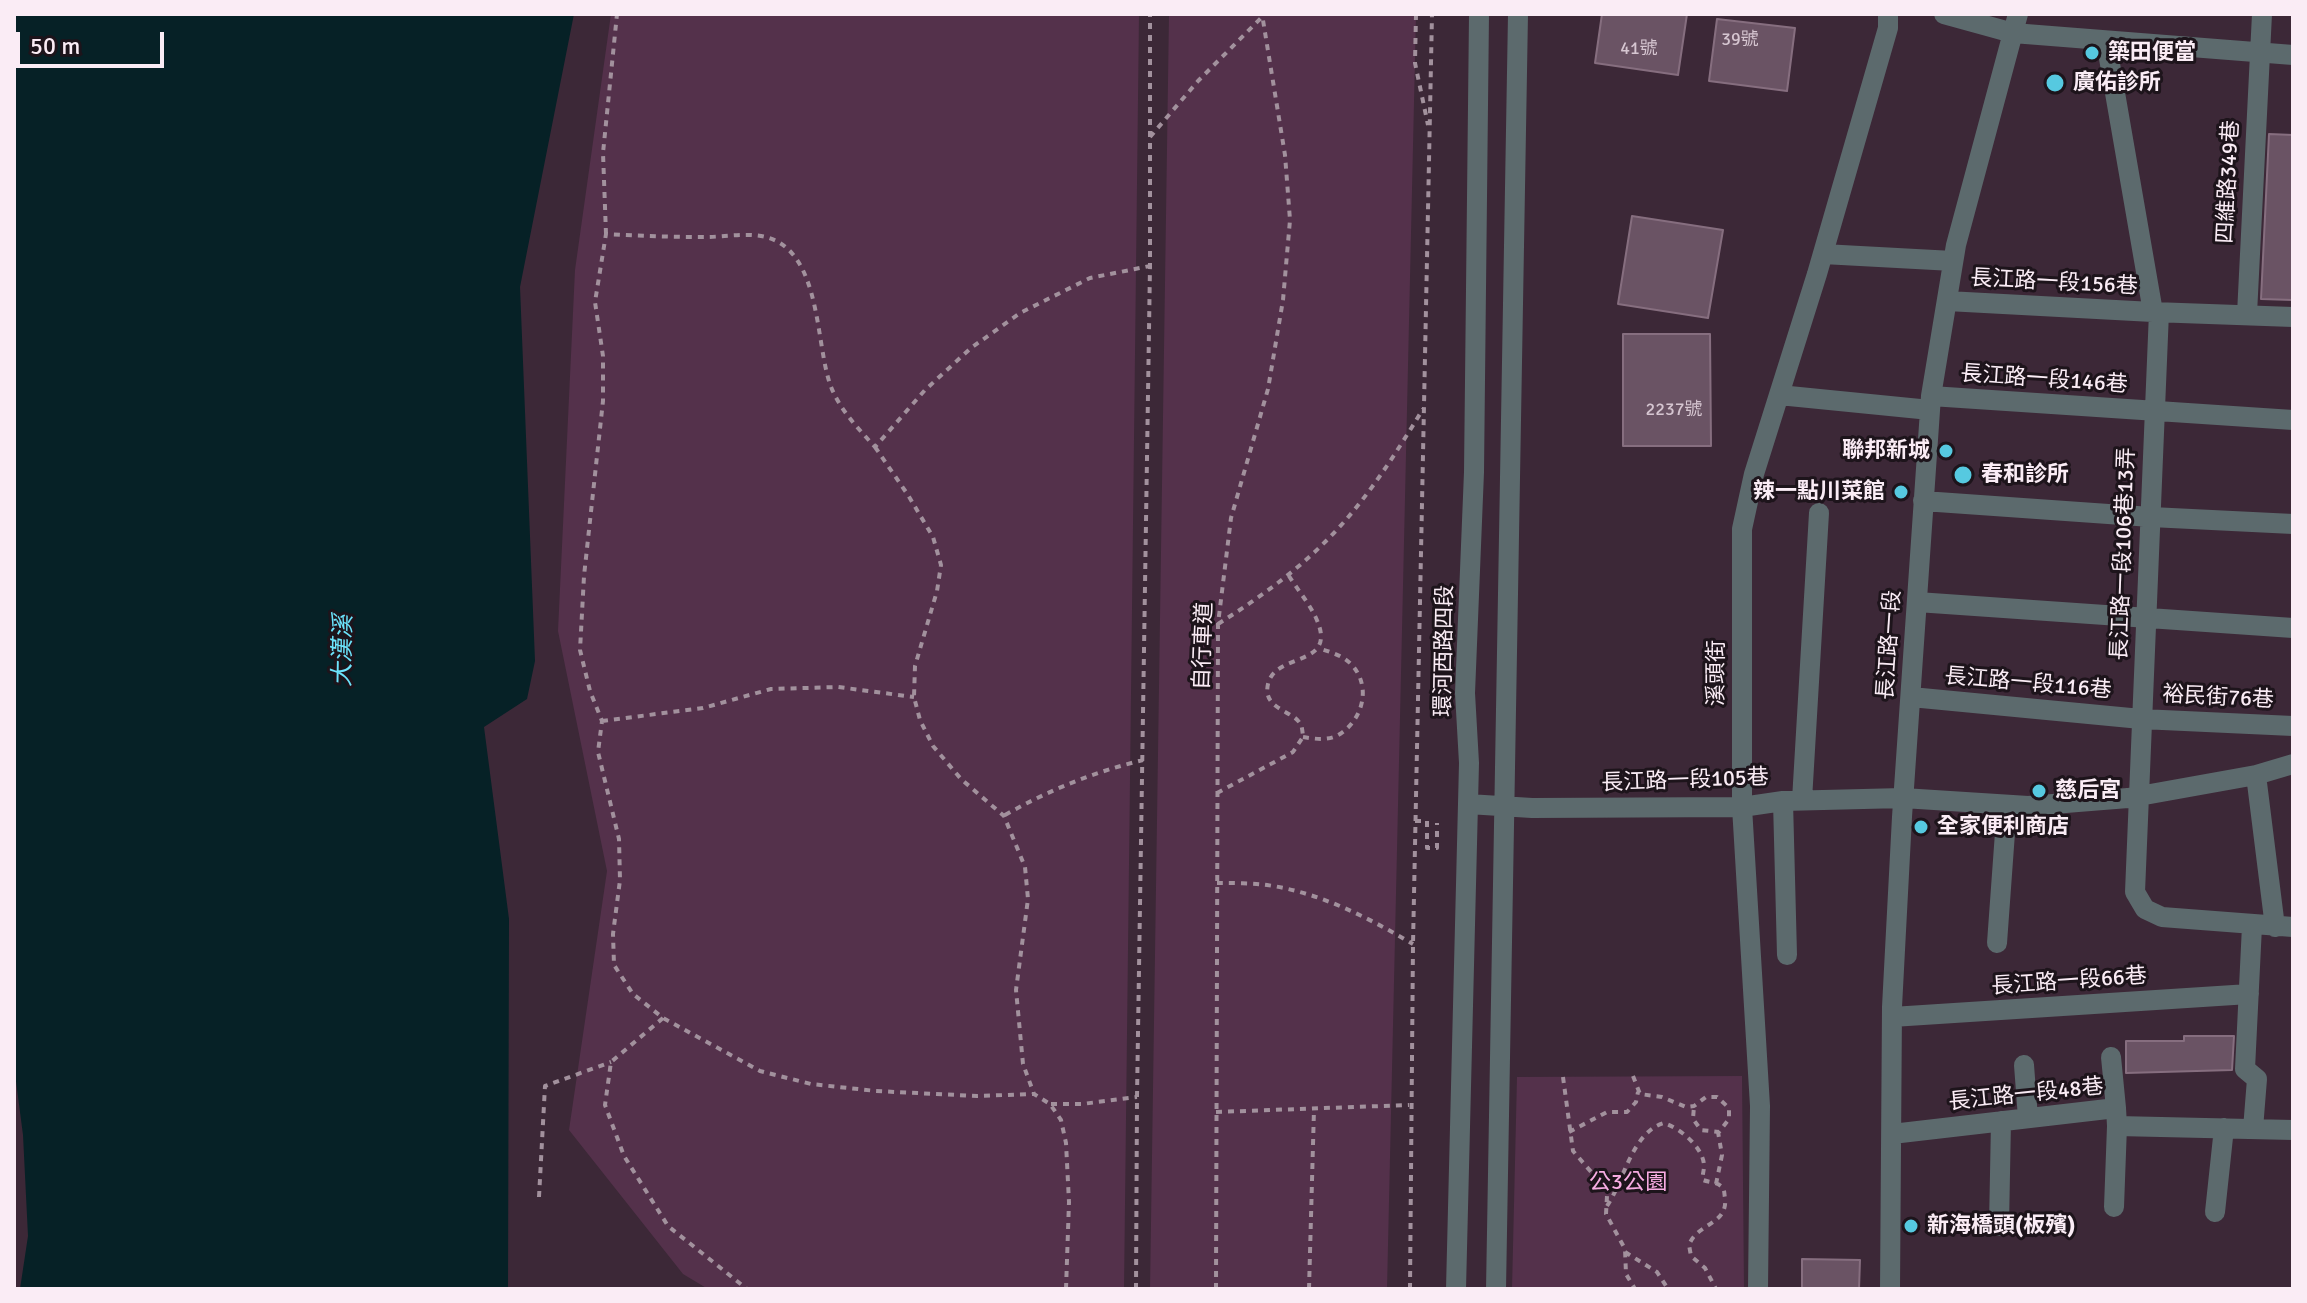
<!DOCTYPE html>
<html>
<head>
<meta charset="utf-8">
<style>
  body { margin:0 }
  #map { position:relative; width:2307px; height:1303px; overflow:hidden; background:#3c2837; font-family:Signika,sans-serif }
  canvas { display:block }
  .frame { position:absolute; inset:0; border:16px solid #faecf5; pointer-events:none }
  .scale { position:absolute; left:16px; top:32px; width:148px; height:36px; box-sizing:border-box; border:4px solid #faecf5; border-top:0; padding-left:10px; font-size:24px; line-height:28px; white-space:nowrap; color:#faecf5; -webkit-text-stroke:6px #1d141b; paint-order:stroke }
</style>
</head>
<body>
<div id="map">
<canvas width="2307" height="1303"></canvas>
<div class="frame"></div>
<div class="scale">50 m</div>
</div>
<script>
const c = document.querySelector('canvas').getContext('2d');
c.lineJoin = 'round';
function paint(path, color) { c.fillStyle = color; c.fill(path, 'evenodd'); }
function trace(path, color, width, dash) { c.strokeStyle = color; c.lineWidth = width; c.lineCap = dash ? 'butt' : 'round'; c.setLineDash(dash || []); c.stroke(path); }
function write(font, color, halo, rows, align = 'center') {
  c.font = font + ' Signika,"Noto Sans TC",sans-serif'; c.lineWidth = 6; c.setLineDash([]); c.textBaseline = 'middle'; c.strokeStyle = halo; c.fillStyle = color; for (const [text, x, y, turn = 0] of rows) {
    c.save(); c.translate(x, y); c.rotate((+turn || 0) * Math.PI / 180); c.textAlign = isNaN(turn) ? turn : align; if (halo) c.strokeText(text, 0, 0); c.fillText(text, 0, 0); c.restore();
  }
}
const green = new Path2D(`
  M611,14H1139L1124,1289H708L683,1274L569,1130L607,871L558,631L575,270Z
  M1169,14H1416L1387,1289H1150Z
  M1742,1076L1744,1289H1512L1517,1077Z`);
const water = new Path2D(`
  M14,14H574L520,287L535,661L527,699L484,727L509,919L508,1289H20L28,1236L23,1135L14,1066Z`);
const building = new Path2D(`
  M1602,14H1687L1678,75L1595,63Z
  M1717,19L1795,28L1787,91L1709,81Z
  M2269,134L2293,135V300L2261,299Z
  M1632,216L1723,230L1708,318L1618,304Z
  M1623,334H1710L1711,446H1623Z
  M2184,1036H2234L2232,1070L2126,1073V1041H2184Z
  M1802,1259L1860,1260L1859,1289H1802Z`);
const path = new Path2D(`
  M1416,14L1415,63L1428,125
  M1150,137L1198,81L1263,16
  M606,234L603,153L617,14
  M875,447L908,495L933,537L941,565L937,591L915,666L914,697L920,720L933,746L961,779L1004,816L1025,867L1028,899L1016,990L1023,1064L1034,1094
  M1218,624C1256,600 1293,574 1325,542C1364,504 1395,455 1423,409
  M602,721L703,708L771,689L838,687L914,697
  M1303,737C1315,739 1329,741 1340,734C1363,719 1372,686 1351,664C1342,655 1330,652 1318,648
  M1217,793L1293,752L1303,737C1303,736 1302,726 1301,725C1294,710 1262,710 1268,684C1276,651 1339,668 1316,618C1309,603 1297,589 1289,576
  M1005,815C1049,790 1094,772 1143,760
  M1415,821H1427V848H1437V823
  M1217,883C1233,883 1251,883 1267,885C1321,893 1367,917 1413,944
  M663,1018L611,1062L605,1105L624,1156L668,1226L747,1289
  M1633,1076L1640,1094L1662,1097L1686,1107L1694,1106L1706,1097H1717L1729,1108V1119L1719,1132L1701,1130L1693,1119L1694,1106
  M1563,1077L1573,1151L1605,1188L1607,1196L1606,1214L1625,1249L1626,1274L1635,1289
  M1051,1104H1082L1137,1097
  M1216,1112L1409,1105
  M1569,1132L1607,1112H1627L1636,1102L1638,1092
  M1716,1184L1722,1155L1718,1132
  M539,1197L545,1086L611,1062
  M1607,1206C1624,1181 1632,1132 1664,1123C1680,1128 1704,1148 1704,1166C1704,1171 1702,1175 1703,1180C1708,1182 1716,1182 1721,1186C1725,1190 1724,1193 1725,1198C1728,1225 1697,1223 1689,1245L1691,1256L1705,1268L1716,1289
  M1625,1252L1657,1272L1668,1289
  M1066,1289L1069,1202L1066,1143L1061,1120L1050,1104L1034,1094L977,1096L876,1091L811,1084L760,1071L663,1018L633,994L614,965L613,934L620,880L619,839L598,752L602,721L590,691L580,650L584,576L603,401V356L595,302L606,234C639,236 672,237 705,237C723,237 743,233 761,236C820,246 815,335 829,381C837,407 857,427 875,447L925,390L971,348L1020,313L1090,278L1150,266
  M1136,1289L1137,1097L1150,266V14
  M1216,1289L1218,624L1231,518L1268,389L1283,300L1290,220L1285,155L1262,14
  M1309,1289L1314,1109
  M1410,1289L1413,944L1432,14`);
const minor = new Path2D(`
  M1944,14L2013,33L2293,55
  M2106,41L2153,312
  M1823,254L1953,261
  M1947,301L2153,312L2293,317
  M2159,312L2135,892L2145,909L2162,917L2293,927
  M2247,314L2262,14
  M1779,395L1930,410
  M1931,396L2293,420
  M1923,501L2151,517L2293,524
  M1917,602L2293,628
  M1911,697L2141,719L2293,726
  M2256,775L2275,927
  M1802,800L1819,513
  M1783,801L1787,955
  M1468,804L1532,808L1742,807L1783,801L1903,798L2028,806L2128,798L2256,775L2293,764
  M2252,926L2245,1069L2257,1079L2253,1129
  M1997,943L2007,805
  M1892,1017L2249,994
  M2111,1057L2116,1108
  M2024,1065L2028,1118
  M1892,1134L2116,1108L2117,1126L2293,1130
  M2114,1207L2117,1126
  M2215,1212L2224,1128
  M1999,1226L2001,1121
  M1456,1289L1469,763L1465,693L1474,472L1479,14
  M1496,1289L1518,14
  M1758,1289L1760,1106L1742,807V529L1754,474L1817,274L1888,28V14
  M1890,1289L1892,1007L1902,817L1931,396L1956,245L2018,14`);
const markers = [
  [2092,53,8,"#56c9e0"],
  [2055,83,10,"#56c9e0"],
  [1946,451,8,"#56c9e0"],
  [1963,475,10,"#56c9e0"],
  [1901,492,8,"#56c9e0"],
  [2039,791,8,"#56c9e0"],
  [1921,827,8,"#56c9e0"],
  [1911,1226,8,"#56c9e0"]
];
const numberNames = [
  ["39號",1740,40],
  ["41號",1639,49],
  ["2237號",1674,410]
];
const poiNames = [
  ["築田便當",2108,53],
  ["廣佑診所",2073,83],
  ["聯邦新城",1930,451,"right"],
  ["春和診所",1981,475],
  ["辣一點川菜館",1885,492,"right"],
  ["慈后宮",2055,791],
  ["全家便利商店",1937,827],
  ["新海橋頭(板殯)",1927,1226]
];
const streetNames = [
  ["四維路349巷",2229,182,-87],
  ["長江路一段156巷",2054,283,3],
  ["長江路一段146巷",2044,380,4],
  ["長江路一段106巷13弄",2124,554,-88],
  ["長江路一段",1890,645,-86],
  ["自行車道",1204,646,-88],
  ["環河西路四段",1445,651,-89],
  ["溪頭街",1717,673,-90],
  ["長江路一段116巷",2028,684,5],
  ["裕民街76巷",2218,698,3],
  ["長江路一段105巷",1685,781,-2],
  ["長江路一段66巷",2069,982,-4],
  ["長江路一段48巷",2026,1095,-6]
];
const parkNames = [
  ["公3公園",1628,1183]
];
const waterNames = [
  ["大漢溪",344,651,-89]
];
paint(green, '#54314b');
paint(water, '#062126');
paint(building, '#6a5364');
trace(building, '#866e7f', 2);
trace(path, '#a2919d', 4, [6, 6]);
trace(minor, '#5c6a6d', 20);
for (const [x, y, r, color] of markers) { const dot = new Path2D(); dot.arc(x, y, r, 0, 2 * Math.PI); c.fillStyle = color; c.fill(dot); trace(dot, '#1d141b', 3); }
write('18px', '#d6c6d1', null, numberNames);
write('bold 22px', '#faecf5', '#1d141b', poiNames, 'left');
write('22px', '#faecf5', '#1d141b', streetNames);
write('22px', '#f8ace3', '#1d141b', parkNames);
write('italic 24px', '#6be4fc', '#1d141b', waterNames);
</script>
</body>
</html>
